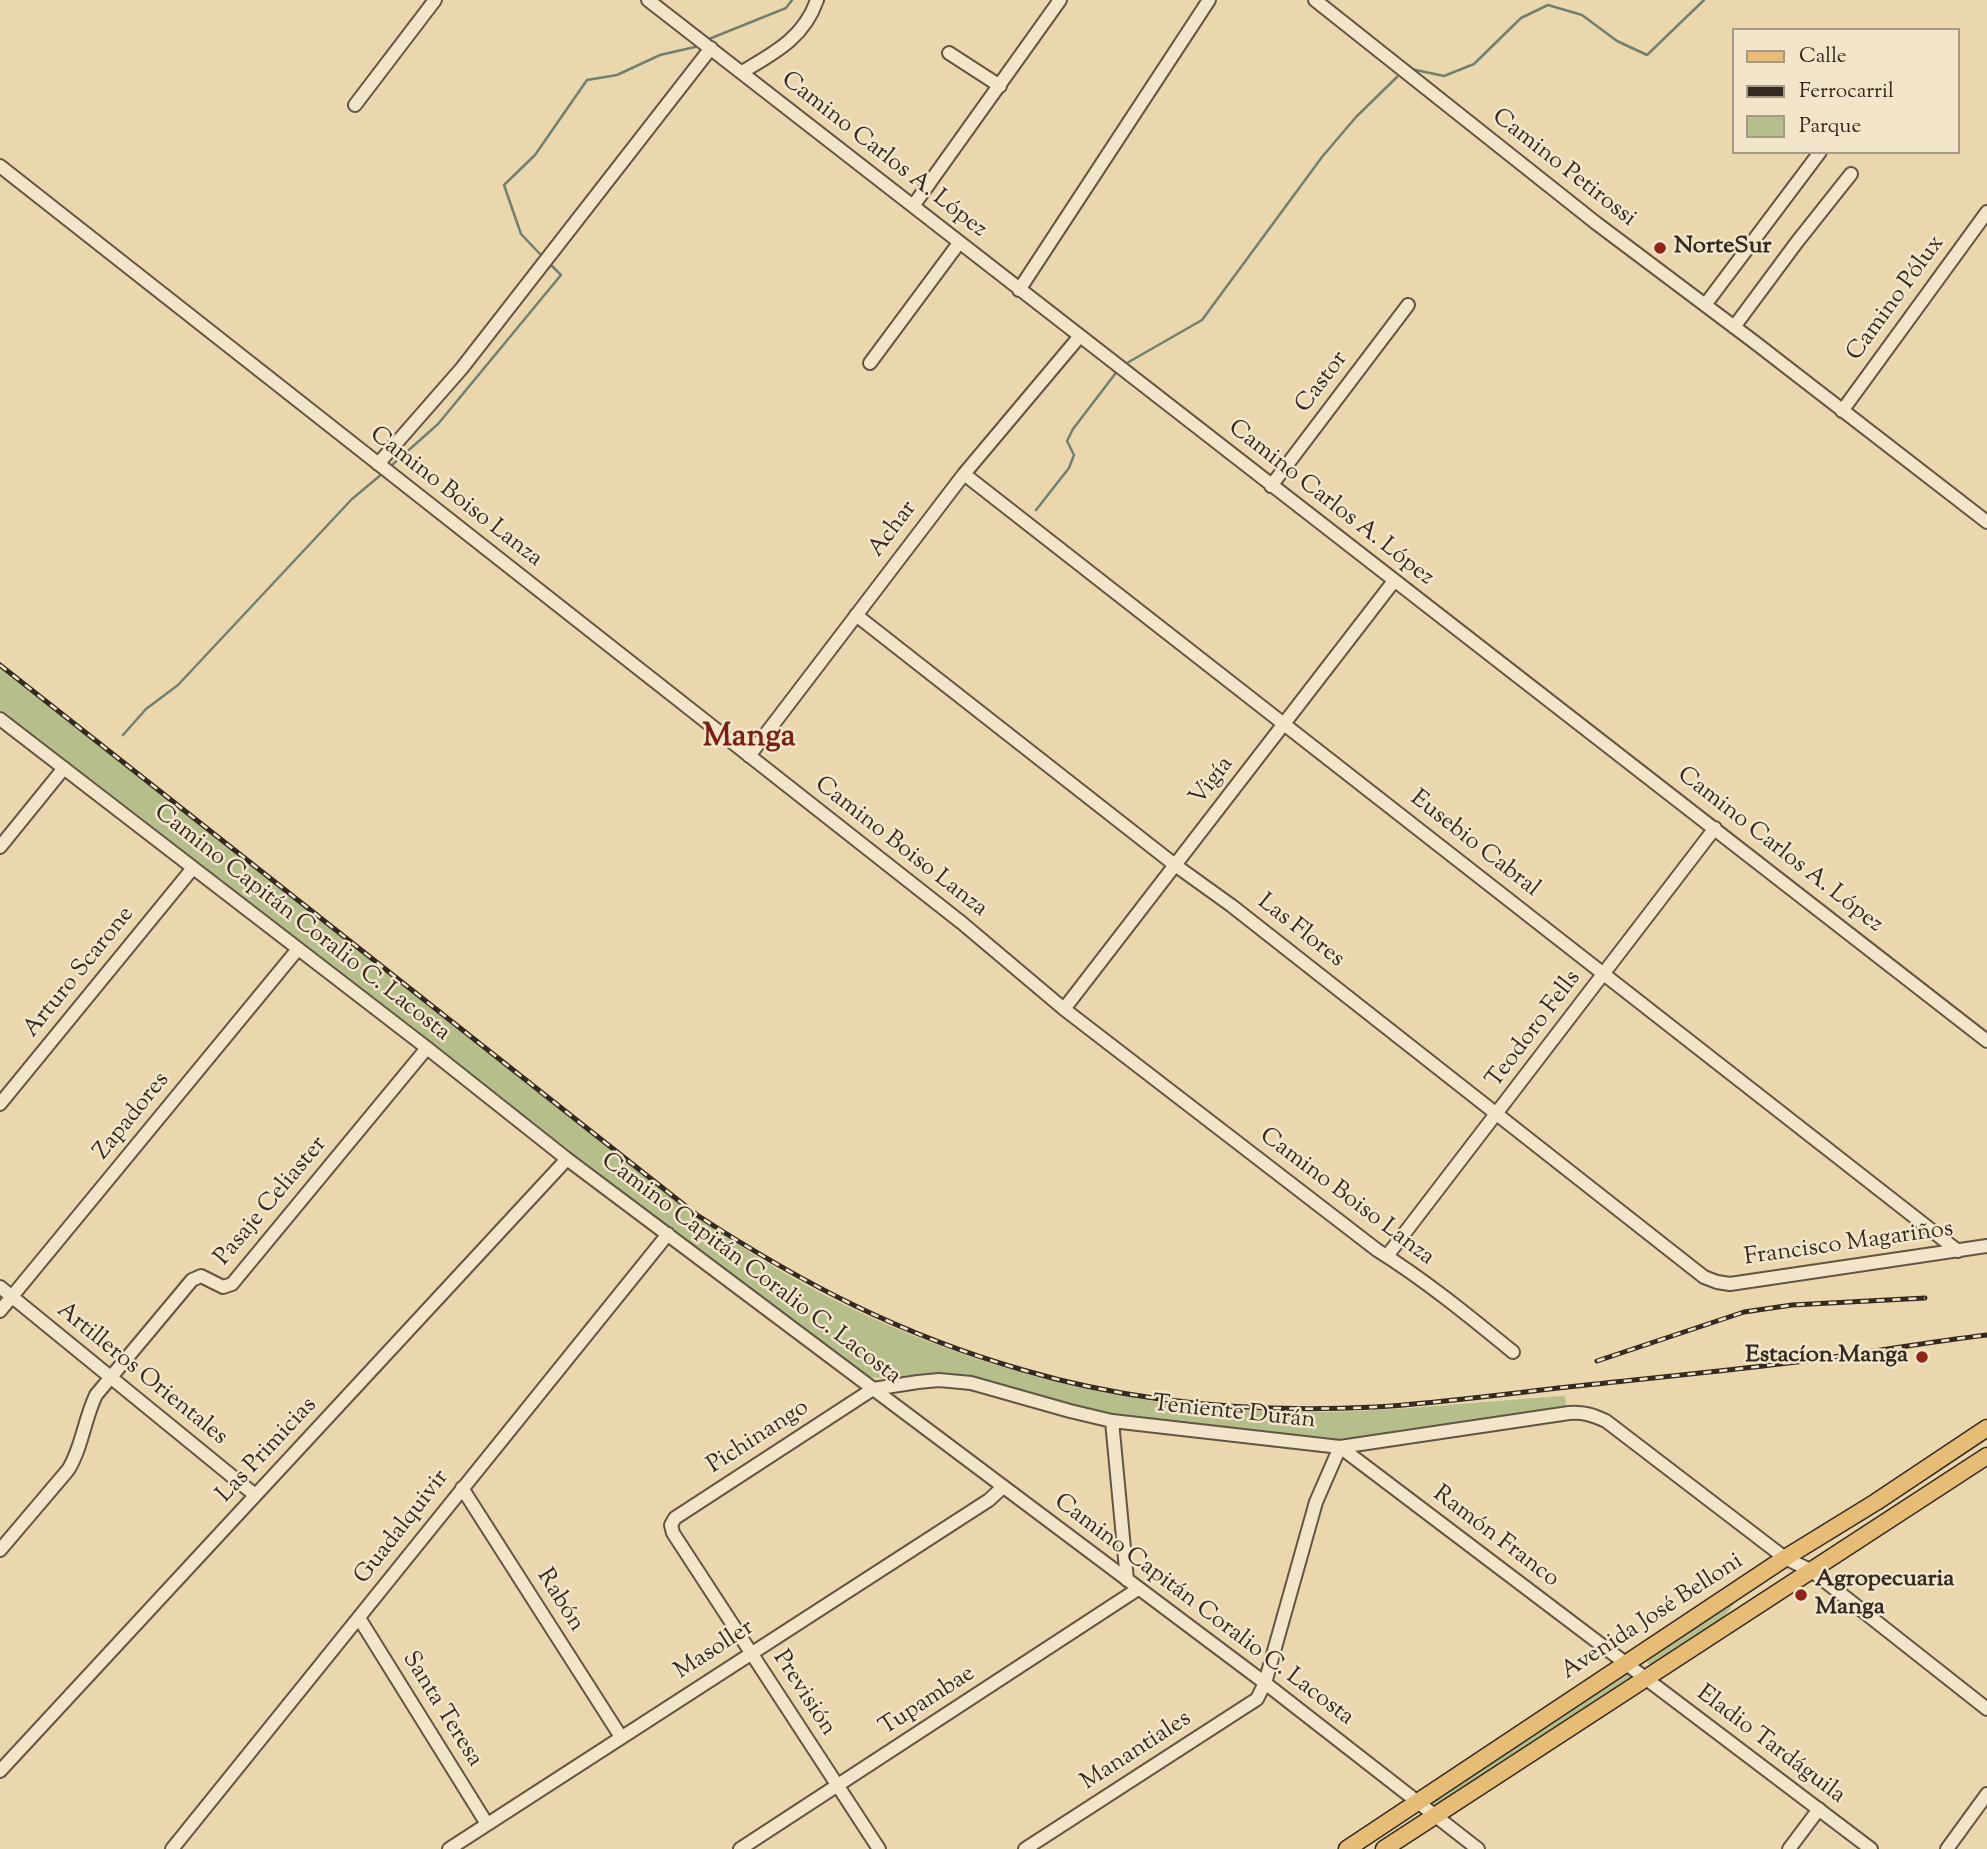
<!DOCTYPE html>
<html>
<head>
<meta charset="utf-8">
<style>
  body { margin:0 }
  #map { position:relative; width:1987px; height:1849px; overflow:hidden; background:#ebd7ad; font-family:"Sorts Mill Goudy",serif }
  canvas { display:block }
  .legend { position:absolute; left:1732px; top:28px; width:228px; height:126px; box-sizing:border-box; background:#f2e5ca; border:2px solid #a69a86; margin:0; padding:9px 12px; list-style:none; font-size:21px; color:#342a21 }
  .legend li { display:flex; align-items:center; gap:14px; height:35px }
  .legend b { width:35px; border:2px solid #a69a86 }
</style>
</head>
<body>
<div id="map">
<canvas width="1987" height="1849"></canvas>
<ul class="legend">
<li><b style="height:9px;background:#e6bc76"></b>Calle</li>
<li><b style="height:9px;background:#342a21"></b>Ferrocarril</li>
<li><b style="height:19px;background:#b6be8b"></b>Parque</li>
</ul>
</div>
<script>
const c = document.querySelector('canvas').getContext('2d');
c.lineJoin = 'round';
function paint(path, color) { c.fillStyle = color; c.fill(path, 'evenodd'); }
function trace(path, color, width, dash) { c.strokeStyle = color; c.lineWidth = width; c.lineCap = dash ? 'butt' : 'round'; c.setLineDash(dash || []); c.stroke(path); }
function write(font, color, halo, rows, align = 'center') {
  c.font = font + ' "Sorts Mill Goudy",serif'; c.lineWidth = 5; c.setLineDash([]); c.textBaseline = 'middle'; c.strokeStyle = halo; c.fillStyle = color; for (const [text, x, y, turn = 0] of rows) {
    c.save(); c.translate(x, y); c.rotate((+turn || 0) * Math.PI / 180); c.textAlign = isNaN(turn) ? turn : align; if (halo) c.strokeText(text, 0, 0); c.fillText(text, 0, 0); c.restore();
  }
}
const green = new Path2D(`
  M0,668L685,1208C731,1240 778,1272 828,1297C980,1374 1152,1415 1322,1412C1403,1411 1484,1401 1565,1396L1566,1405L1559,1410L1408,1429L1368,1438L1343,1440L1244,1433L1122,1419L932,1375L898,1379L868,1377L456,1065L135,813L0,710Z
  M1765,1580L1737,1599L1720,1623L1653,1667L1647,1663L1648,1657Z
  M1625,1670L1633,1671L1635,1680L1437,1807L1431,1802Z`);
const stream = new Path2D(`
  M709,39L786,8L792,0
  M1411,69L1444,76L1474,64L1521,18L1548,5L1582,15L1617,41L1647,55L1704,0
  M540,254L521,234L504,185L535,155L587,80L617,75L660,55L695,47
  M1127,363L1202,320L1322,157L1356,117L1397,77
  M392,465L438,424L561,275L552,266
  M1036,510L1069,468L1074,455L1067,441L1073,429L1115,374
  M123,735L146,709L178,685L352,499L382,474`);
const minor = new Path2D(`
  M648,0L1987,1041
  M1315,0L1596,223L1753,341L1987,522
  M949,53L1000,86
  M742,72C774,53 804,38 817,0
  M355,105L435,0
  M0,166L962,923L1064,1009L1377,1250C1425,1280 1469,1316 1513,1352
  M913,206L1060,0
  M1019,290L1209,0
  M1705,305L1820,152
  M1734,327L1797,242L1851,174
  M870,363L959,243
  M1842,411L1987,212
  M378,464L462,368L711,48
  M964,474L1958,1251
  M1271,486L1408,305
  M856,615L1175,865L1232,906L1704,1277L1717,1282L1730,1284L1987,1246
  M0,719L427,1048L567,1159L1265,1683L1478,1849
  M749,756L964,474L1080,336
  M0,847L64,768
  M1064,1009L1394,581
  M0,1104L193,868
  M1387,1256L1715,828
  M0,1287L255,1495
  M0,1311L298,949
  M1112,1421L1127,1580
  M462,1488L621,1737
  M0,1550L68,1470C82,1448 84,1420 96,1395L192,1280L201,1276L223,1287L232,1284L427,1048
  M359,1618L487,1824
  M0,1771L567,1159
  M172,1849L668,1234
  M449,1849L989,1500L1003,1487
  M740,1849L1138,1589
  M879,1849L673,1533L671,1525L675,1518L873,1389L918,1382L939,1380L971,1383L1070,1411L1112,1421L1340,1447L1569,1413C1584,1412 1593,1415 1606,1421L1785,1558L1812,1571L1987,1709
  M1025,1849L1257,1699L1265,1683L1316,1502L1340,1447L1871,1849
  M1789,1849L1819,1809
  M1947,1849L1987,1794`);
const major = new Path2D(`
  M1347,1849L1785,1558L1876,1502L1987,1428
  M1384,1849L1987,1456`);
const rail = new Path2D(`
  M0,665L697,1215C803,1284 901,1335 1023,1370C1135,1403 1258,1413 1375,1407C1439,1403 1504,1394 1568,1387C1641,1379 1715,1372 1788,1363C1854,1355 1921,1343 1987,1335
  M1597,1361L1744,1312L1792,1305L1925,1298`);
const markers = [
  [1660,248,7,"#8f2418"],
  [1922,1357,7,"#8f2418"],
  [1801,1595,7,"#8f2418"]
];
const streetNames = [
  ["Camino Carlos A. López",883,156,38],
  ["Camino Petirossi",1563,169,38],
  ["Camino Pólux",1897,299,-54],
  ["Castor",1323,383,-53],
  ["Camino Boiso Lanza",455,498,38],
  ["Camino Carlos A. López",1330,504,38],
  ["Achar",894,530,-53],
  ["Vigía",1213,782,-52],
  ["Eusebio Cabral",1474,845,38],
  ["Camino Boiso Lanza",900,848,38],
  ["Camino Carlos A. López",1779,851,38],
  ["Camino Capitán Coralio C. Lacosta",301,924,38],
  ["Las Flores",1300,932,38],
  ["Arturo Scarone",80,973,-51],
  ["Teodoro Fells",1535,1030,-53],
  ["Zapadores",133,1117,-51],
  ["Camino Boiso Lanza",1346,1198,37],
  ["Pasaje Celiaster",272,1202,-50],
  ["Francisco Magariños",1849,1245,-8],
  ["Camino Capitán Coralio C. Lacosta",750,1270,37],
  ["Artilleros Orientales",141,1375,39],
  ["Teniente Durán",1234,1414,6],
  ["Pichinango",759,1438,-33],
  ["Las Primicias",268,1451,-47],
  ["Guadalquivir",403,1528,-52],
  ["Ramón Franco",1495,1538,37],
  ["Rabón",559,1601,58],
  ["Camino Capitán Coralio C. Lacosta",1203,1611,37],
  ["Avenida José Belloni",1653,1618,-33],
  ["Masoller",715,1651,-33],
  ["Previsión",803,1694,57],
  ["Tupambae",928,1702,-33],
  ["Santa Teresa",441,1710,58],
  ["Eladio Tardáguila",1770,1746,37],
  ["Manantiales",1137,1752,-33]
];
const poiNames = [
  ["NorteSur",1674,248],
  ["Estacíon Manga",1908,1357,"right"],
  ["Agropecuaria",1815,1581],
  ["Manga",1815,1609]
];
const districtNames = [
  ["Manga",749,740]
];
paint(green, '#b6be8b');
trace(stream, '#718070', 2.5);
trace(minor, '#625544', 16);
trace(major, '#342a21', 19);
trace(minor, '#f2e5ca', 12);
trace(major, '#e6bc76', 16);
trace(rail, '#342a21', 5);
trace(rail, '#f2e5ca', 2.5, [8]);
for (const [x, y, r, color] of markers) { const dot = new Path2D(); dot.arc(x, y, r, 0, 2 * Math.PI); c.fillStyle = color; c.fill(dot); trace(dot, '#f2e5ca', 2.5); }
write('24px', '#342a21', '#f2e5ca', streetNames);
write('bold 24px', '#342a21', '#f2e5ca', poiNames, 'left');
write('bold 32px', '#7a1f14', '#f2e5ca', districtNames);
</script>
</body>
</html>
